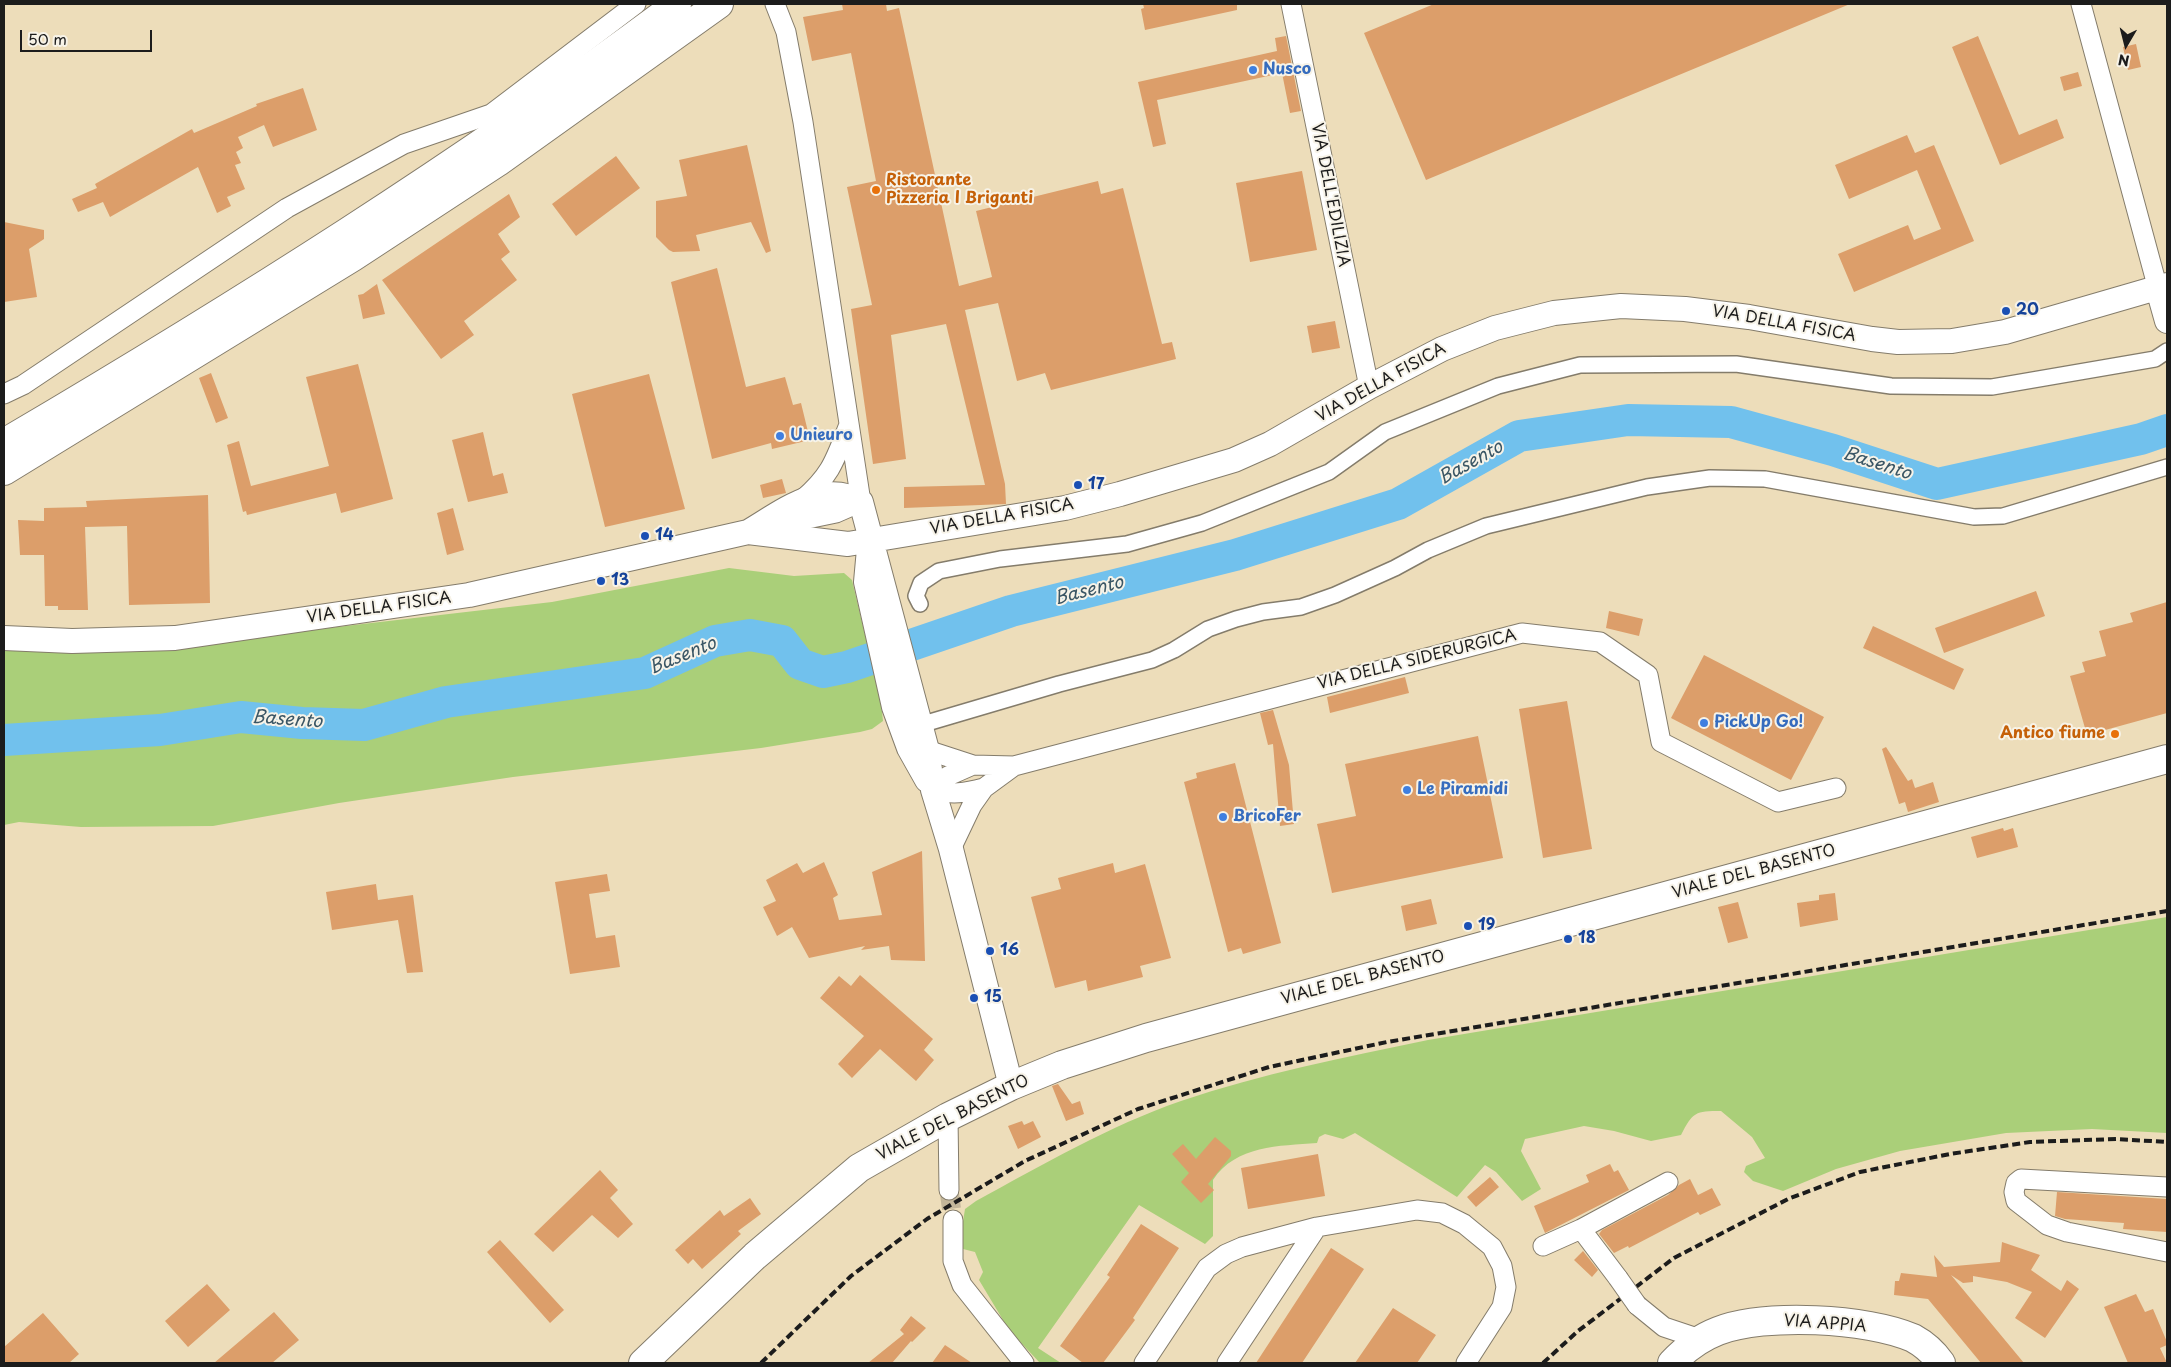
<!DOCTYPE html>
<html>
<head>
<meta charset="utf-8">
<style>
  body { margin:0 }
  #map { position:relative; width:2171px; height:1367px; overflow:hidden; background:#edddba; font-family:"Playpen Sans",sans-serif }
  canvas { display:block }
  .frame { position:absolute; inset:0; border:5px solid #1c1c1c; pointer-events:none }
  .north { position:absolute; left:2101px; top:20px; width:50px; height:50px; -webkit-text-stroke:4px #f7f3e8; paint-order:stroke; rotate:188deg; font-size:14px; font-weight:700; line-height:20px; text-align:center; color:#1c1c1c }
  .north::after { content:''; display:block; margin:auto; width:18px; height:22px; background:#1c1c1c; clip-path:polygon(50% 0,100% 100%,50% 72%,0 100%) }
  .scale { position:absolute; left:20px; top:30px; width:132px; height:22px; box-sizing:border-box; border:2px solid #1c1c1c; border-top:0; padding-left:6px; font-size:15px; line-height:18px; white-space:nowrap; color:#1c1c1c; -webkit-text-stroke:4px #f7f3e8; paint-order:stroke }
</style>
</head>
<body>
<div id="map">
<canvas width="2171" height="1367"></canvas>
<div class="frame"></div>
<div class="north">N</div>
<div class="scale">50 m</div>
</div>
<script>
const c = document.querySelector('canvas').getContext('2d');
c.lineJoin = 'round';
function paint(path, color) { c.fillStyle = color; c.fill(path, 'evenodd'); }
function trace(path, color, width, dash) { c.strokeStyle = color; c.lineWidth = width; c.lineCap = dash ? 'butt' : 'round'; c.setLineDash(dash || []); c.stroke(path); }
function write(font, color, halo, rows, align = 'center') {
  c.font = font + ' "Playpen Sans",sans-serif'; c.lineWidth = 4; c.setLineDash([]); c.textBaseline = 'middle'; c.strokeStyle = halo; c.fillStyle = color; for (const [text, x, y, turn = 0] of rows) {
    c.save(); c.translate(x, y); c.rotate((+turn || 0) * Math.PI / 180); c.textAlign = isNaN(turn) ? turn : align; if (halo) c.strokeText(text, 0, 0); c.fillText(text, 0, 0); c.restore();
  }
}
const green = new Path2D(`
  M729,568L794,576L844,573L852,580L881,702L883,721L872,729L860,732L761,748L513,777L339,803L213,826L81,827L19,822L4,825V649L294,632L552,602Z
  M2167,917V1133L2092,1129L2006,1133L1900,1151L1836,1169L1783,1191L1753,1181L1744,1172L1746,1166L1765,1158L1752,1137L1721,1111C1695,1111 1693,1112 1681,1135L1651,1141L1614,1131L1584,1126L1525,1139L1521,1151L1541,1189L1522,1201L1496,1172L1485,1165L1457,1197L1355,1133L1343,1139L1325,1134L1319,1137L1317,1143C1279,1146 1236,1145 1213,1180V1236L1205,1244L1139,1205L1038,1348L1061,1363H1040L1009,1330L979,1280L983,1272L975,1252L963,1249L962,1228L965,1209L976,1201C1042,1165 1109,1126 1181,1101C1261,1074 1345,1057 1428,1040Z`);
const river = new Path2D(`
  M4,740L160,730L241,717L302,723L364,725L446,702L645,673L715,641L750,635L782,641L800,664L823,672L847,667L1011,611L1235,555L1398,504L1519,436L1628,420L1731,422L1833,450L1937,484L2141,439L2167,430`);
const building = new Path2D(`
  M842,4H886L887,11L899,8L959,286L992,277L976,211L1098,181L1101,194L1123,188L1162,344L1172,342L1176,359L1051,390L1045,373L1017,381L998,303L965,310L1005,484L1006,504L904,508V487L985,485L946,324L891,335L906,459L873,464L851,309L872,305L847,187L876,181L851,53L812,61L803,17L843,10Z
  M1143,4H1237V10L1145,30L1141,9L1144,8Z
  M1434,4H1850L1426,180L1364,33Z
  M1286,36L1301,111L1290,113L1282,73L1157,100L1166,144L1153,147L1138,82L1277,51L1275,38Z
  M1978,36L2019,135L2057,119L2064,138L2000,165L1952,47Z
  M2136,44L2141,67L2128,70L2123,47Z
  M2078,72L2082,86L2064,91L2060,77Z
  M303,88L317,130L273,147L264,125L238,137L243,148L236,152L241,163L235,165L245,189L227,197L231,206L217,213L198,167L110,217L103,202L78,212L72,199L97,188L95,184L192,129L194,133L257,106L256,104Z
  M1907,135L1915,153L1934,145L1974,241L1854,292L1838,254L1908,225L1914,240L1941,229L1917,170L1849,199L1835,165Z
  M747,145L771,251L766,253L751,222L696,235L700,251L673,252L669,250L656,237V201L687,196L679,160Z
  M616,156L640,188L576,236L552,204Z
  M1302,171L1317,250L1250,262L1236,183Z
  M509,194L520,217L498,234L510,252L501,259L517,280L464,321L474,335L441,359L382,280Z
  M4,222L44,230V239L29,249L37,297L4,302Z
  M717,268L746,387L785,377L793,405L801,403L810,440L772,449L771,443L712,459L671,282Z
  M377,284L385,314L363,319L358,295L363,294Z
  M1335,321L1340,348L1312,353L1307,326Z
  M358,364L393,499L341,513L336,493L247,515L246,511L243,512L227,445L239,441L251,486L329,466L306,377Z
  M211,373L228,418L216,423L199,378Z
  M649,374L685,509L605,527L572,394Z
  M483,432L493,476L503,473L508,493L468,502L452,440Z
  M782,479L786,493L763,498L760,485Z
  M208,495L210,603L129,605L127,526L85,527L88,610H58V606H45L44,555H20L18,520L44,521V508L87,507L86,501Z
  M453,508L464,550L447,555L437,513Z
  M2036,591L2045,616L1944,653L1935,628Z
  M2167,602V713L2087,735L2070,676L2085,672L2082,662L2106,656L2099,631L2133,622L2130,613Z
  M1609,611L1643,619L1639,636L1606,628Z
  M1873,626L1964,669L1954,690L1863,648Z
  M1704,655L1824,717L1791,780L1671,718Z
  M1405,677L1409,693L1330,713L1327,697Z
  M1567,701L1592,849L1543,858L1519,709Z
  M1273,710L1289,765L1294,824L1280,826L1273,744L1268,745L1260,713Z
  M1478,736L1503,858L1332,893L1317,824L1356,816L1345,764Z
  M1886,747L1908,781L1912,779L1915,788L1933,782L1939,802L1908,812L1905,802L1899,804L1882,749Z
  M1235,763L1281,943L1243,954L1241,948L1228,952L1184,782L1197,778L1196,773Z
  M2003,828L2004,831L2013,828L2018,847L1977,858L1971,837Z
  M922,851L925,961L891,960L889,946L861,950L865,946L809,958L792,927L777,936L763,907L776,901L766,880L797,863L803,873L824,862L838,895L833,898L839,920L882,915L872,872Z
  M1113,863L1115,873L1145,864L1171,958L1140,966L1143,977L1088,991L1086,980L1055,988L1031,897L1061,889L1058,878Z
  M607,874L610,891L589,894L596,938L615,935L620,967L570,974L555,882Z
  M376,884L378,900L413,895L423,972L407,973L398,920L332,930L326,892Z
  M1835,893L1838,920L1800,927L1797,903L1819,900V895Z
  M1431,899L1437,924L1406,931L1401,906Z
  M1738,902L1748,938L1728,943L1718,907Z
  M860,975L933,1039L924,1050L934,1060L916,1081L880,1049L852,1078L838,1064L864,1036L820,998L839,976L851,986Z
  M1058,1084L1072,1104L1080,1101L1084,1114L1066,1121L1052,1086Z
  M1022,1121L1024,1125L1033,1121L1041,1137L1018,1149L1008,1126Z
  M1215,1137L1231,1151V1156L1208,1184L1214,1190L1201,1203L1181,1182L1189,1173L1172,1154L1183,1144L1196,1159Z
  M1318,1154L1325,1196L1248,1209L1241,1168Z
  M1610,1164L1614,1172L1618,1170L1629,1190L1545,1233L1534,1206L1589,1182L1586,1175Z
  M600,1170L618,1190L610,1198L633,1224L618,1238L592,1215L553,1252L534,1234Z
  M1490,1177L1499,1187L1476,1207L1467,1197Z
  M1690,1179L1698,1195L1712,1188L1721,1205L1700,1215L1698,1212L1629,1248L1628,1246L1614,1253L1599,1234L1602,1230L1668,1195L1679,1185Z
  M2057,1192L2167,1199V1232L2123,1229L2124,1223L2065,1219L2055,1216Z
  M750,1198L761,1214L738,1231L741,1234L702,1269L693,1259L688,1264L675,1250L720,1210L724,1216Z
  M1141,1224L1179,1248L1133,1318L1135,1320L1103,1363H1083L1060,1346L1110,1277L1107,1275Z
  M500,1240L564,1310L550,1323L487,1252Z
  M2002,1242L2040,1255L2031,1270L2061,1291L2067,1280L2079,1289L2045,1338L2015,1318L2032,1292L2007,1282L1973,1276V1282L1963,1283L1951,1275L2024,1363H1981L1928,1299L1894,1295L1895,1281H1899L1901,1273L1937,1277L1934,1255L1944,1267L2000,1262Z
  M1331,1248L1364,1269L1302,1363H1256Z
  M1583,1251L1598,1270L1592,1277L1574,1260Z
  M207,1284L230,1310L188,1347L165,1321Z
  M2136,1294L2145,1312L2153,1309L2167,1342V1345L2160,1348L2167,1363H2128L2104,1307Z
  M1393,1308L1436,1335L1417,1363H1355Z
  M274,1312L299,1340L272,1363H214Z
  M43,1313L79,1354L69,1363H4V1347Z
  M911,1316L926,1328L912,1342L911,1341L892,1363H868L904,1334L900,1330Z
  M945,1345L972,1363H932Z`);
const minorTunnel = new Path2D(`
  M949,1190L953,1220`);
const pedestrian = new Path2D(`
  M920,604L916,596L921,583L939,571L1000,559L1127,544L1202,523L1329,472L1385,432L1498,386L1580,365L1736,364L1891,386L1992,387L2155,359L2167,351
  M920,725L1059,684L1152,660L1174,650L1208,629L1236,619L1263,612L1301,607L1335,595L1395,568L1428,550L1486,526L1647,487L1710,478L1765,479L1974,517L2003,516L2167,467`);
const minor = new Path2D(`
  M1291,4L1369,387
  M2081,4L2158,289
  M4,394L23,385L287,208L404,144L491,114L636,4
  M803,499C831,475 835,460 848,427
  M759,529L836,513L861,502L803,122L786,32L775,4
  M927,750L973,765L1014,766L1522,633L1600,642L1648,675L1661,742L1778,802L1836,788
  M933,790C952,795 965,793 984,788
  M933,790L948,776L973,765
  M951,849L972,805L984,788L1014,766
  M948,1117L949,1190
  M2167,1187L2021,1179L2016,1183L2014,1192L2016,1201L2047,1225L2067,1232L2167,1252
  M953,1220V1261L962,1285L1024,1363
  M1581,1229L1668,1182
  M1543,1246L1581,1229L1618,1278
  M1637,1305L1664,1327L1700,1339
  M1144,1363L1207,1268L1226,1254L1242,1247L1317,1227L1417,1210L1442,1213L1464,1224L1492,1247L1502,1266L1506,1287L1502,1307L1466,1363
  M1227,1363L1317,1227`);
const tertiary = new Path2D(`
  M2158,289L2167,321
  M748,532C782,512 822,479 861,502L927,750L933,790L951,849L1011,1086
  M869,549L866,582L894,707L909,748L927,780
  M4,638L72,641L175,638L469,595L748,532L848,544L1065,508L1120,494L1234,460L1270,444L1369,387L1442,349L1495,328L1554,313L1621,306L1685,309L1749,317L1872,339L1898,342L1952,341L2005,332L2167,285`);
const secondary = new Path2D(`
  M1672,1363C1685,1349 1700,1338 1718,1331C1765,1313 1867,1318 1913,1338C1924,1344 1934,1353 1941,1363`);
const primary = new Path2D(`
  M643,1363L755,1256L859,1168L948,1117L1011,1086L1062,1065L1146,1038L2167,759`);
const motorway = new Path2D(`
  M4,443C235,307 462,164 677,4
  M4,471L353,257L498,162L719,4`);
const rail = new Path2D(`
  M761,1363L851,1276L927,1219L1025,1161L1138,1109L1269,1067L1387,1042L2167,911
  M1543,1363L1578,1331L1674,1258L1788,1199L1860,1172L1950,1154L2030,1142L2116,1139L2167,1142`);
const minorBridge = new Path2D(`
  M1618,1278L1637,1305`);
const markers = [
  [1253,70,5,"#3f7fe0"],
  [876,190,5,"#e8710a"],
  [2006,311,5,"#1a4fb4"],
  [780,436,5,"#3f7fe0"],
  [1078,485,5,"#1a4fb4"],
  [645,536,5,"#1a4fb4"],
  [601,581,5,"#1a4fb4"],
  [1704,723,5,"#3f7fe0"],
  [2115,734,5,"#e8710a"],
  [1407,790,5,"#3f7fe0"],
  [1223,817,5,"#3f7fe0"],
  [1468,926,5,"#1a4fb4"],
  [1568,939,5,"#1a4fb4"],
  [990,951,5,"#1a4fb4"],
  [974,998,5,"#1a4fb4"]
];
const shopNames = [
  ["Nusco",1263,70],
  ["Unieuro",790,436],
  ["PickUp Go!",1714,723],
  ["Le Piramidi",1417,790],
  ["BricoFer",1233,817]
];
const foodNames = [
  ["Ristorante",886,181],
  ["Pizzeria I Briganti",886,199],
  ["Antico fiume",2105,734,"right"]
];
const streetNames = [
  ["VIA DELL'EDILIZIA",1330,195,79],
  ["VIA DELLA FISICA",1784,324,10],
  ["VIA DELLA FISICA",1381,383,-29],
  ["VIA DELLA FISICA",1002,517,-10],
  ["VIA DELLA FISICA",379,608,-8],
  ["VIA DELLA SIDERURGICA",1417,660,-14],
  ["VIALE DEL BASENTO",1754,872,-15],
  ["VIALE DEL BASENTO",1363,978,-15],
  ["VIALE DEL BASENTO",953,1118,-27],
  ["VIA APPIA",1825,1324,4]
];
const transitNames = [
  ["20",2016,311],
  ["17",1088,485],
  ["14",655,536],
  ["13",611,581],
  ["19",1478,926],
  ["18",1578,939],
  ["16",1000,951],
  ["15",984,998]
];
const waterNames = [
  ["Basento",1471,463,-29],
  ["Basento",1877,464,18],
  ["Basento",1089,591,-14],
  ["Basento",683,656,-22],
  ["Basento",287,720,4]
];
paint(green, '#aacf79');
trace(river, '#71c1ed', 32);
paint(building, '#dc9e6a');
trace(minorTunnel, '#c3b69a', 19, [19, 9]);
trace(pedestrian, '#847c6b', 18);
trace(minor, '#847c6b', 21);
trace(tertiary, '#847c6b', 26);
trace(secondary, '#847c6b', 30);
trace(primary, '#847c6b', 30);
trace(motorway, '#847c6b', 30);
trace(pedestrian, '#fff', 15);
trace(minor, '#fff', 19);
trace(tertiary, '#fff', 24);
trace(secondary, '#fff', 28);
trace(primary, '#fff', 28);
trace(motorway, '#fff', 28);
trace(rail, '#1c1c1c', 4, [8, 4]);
trace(minorBridge, '#847c6b', 21, []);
trace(minorBridge, '#fff', 19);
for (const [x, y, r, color] of markers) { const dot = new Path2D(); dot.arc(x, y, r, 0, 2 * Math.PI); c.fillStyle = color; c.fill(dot); trace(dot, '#f7f3e8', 2); }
write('bold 16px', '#366cbe', '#f7f3e8', shopNames, 'left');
write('bold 16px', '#c56008', '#f7f3e8', foodNames, 'left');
write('16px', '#1c1c1c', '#f7f3e8', streetNames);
write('bold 16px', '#164399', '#f7f3e8', transitNames, 'left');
write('italic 18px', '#3a5665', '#f7f3e8', waterNames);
</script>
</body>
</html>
